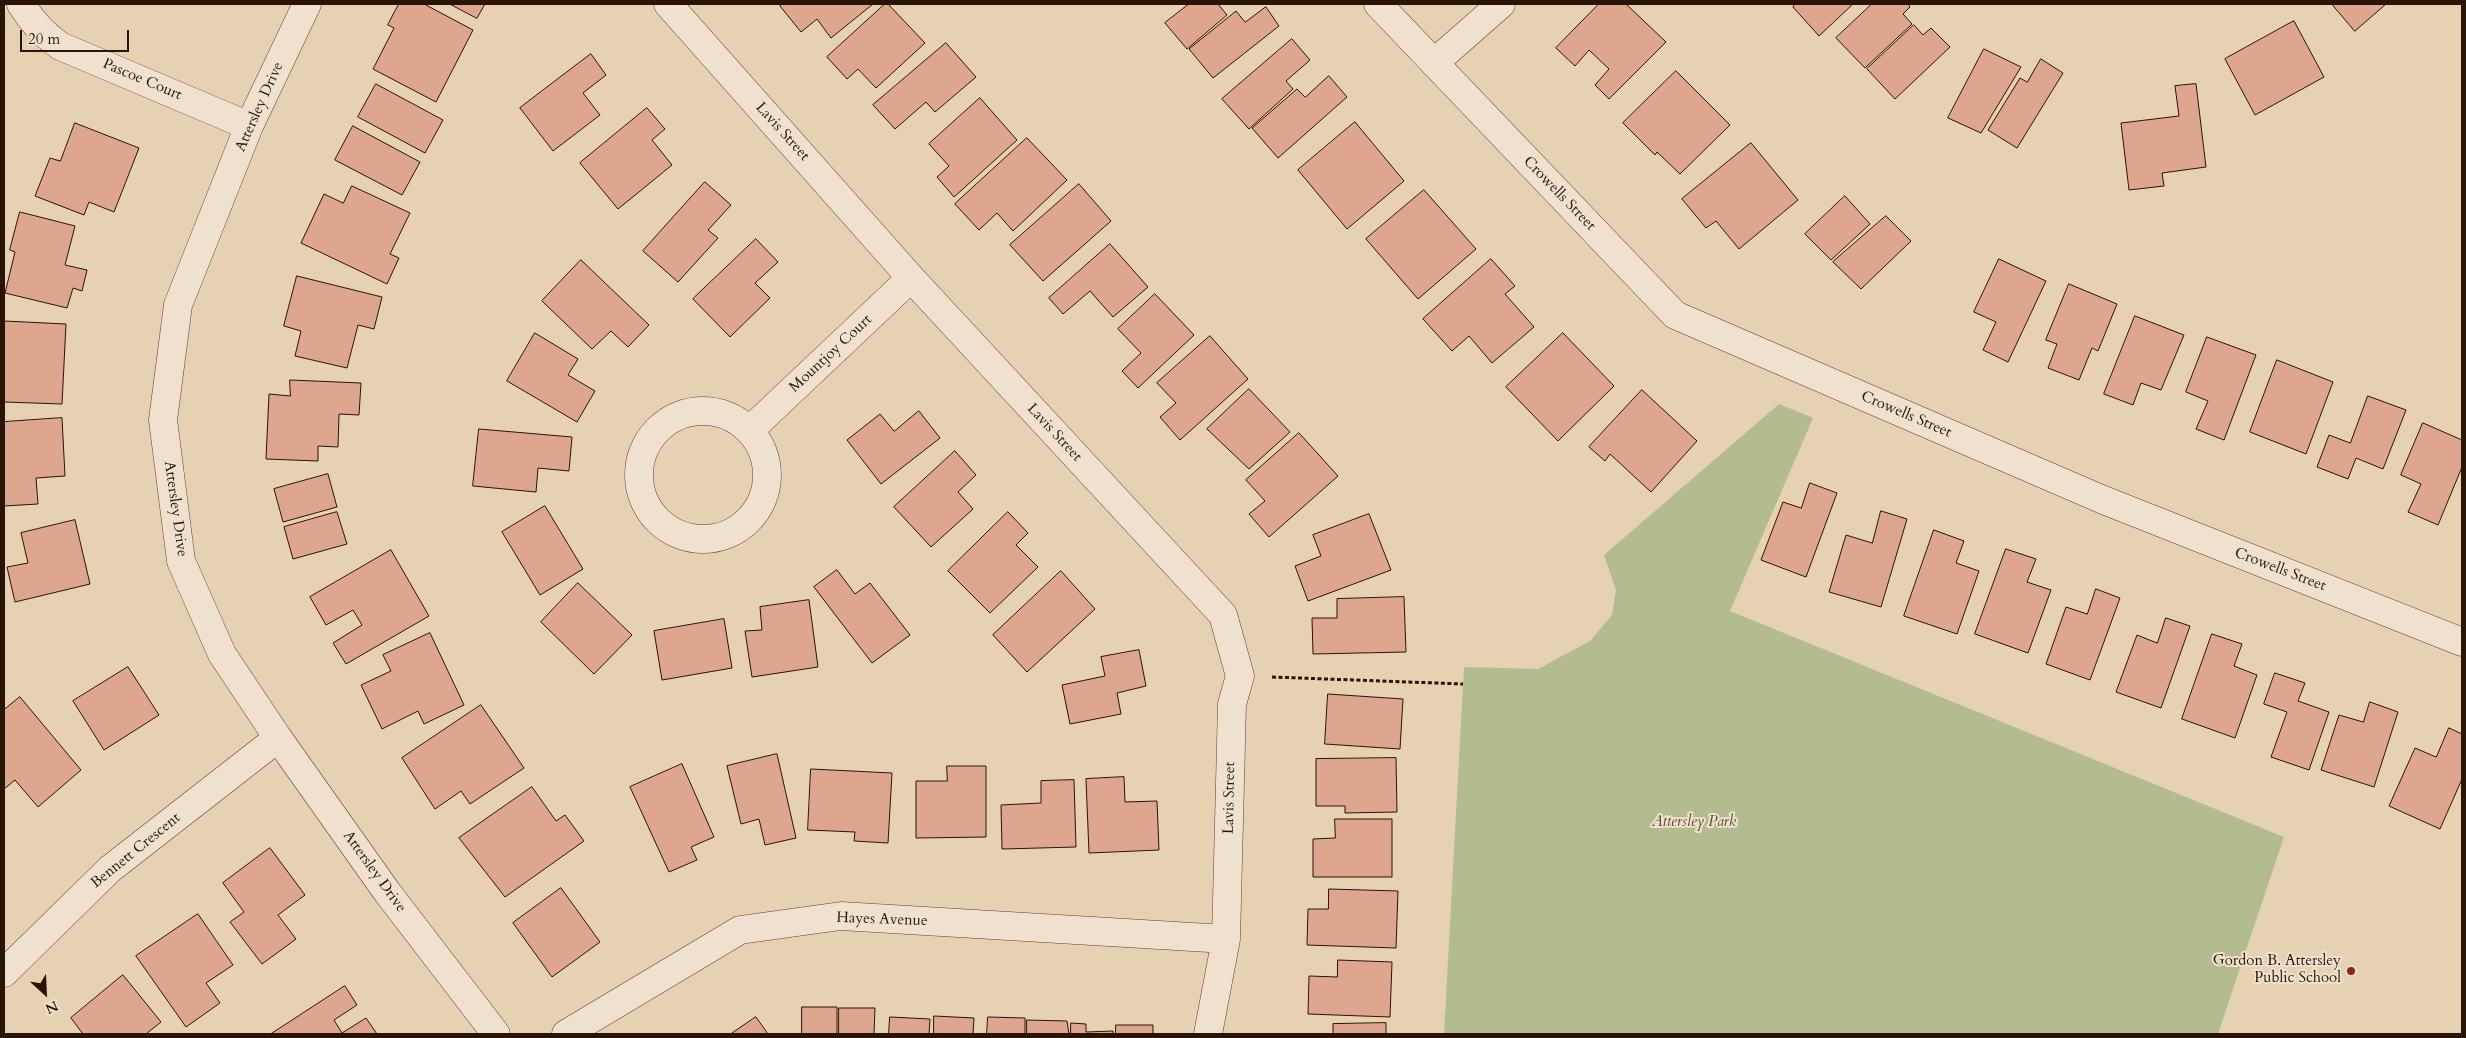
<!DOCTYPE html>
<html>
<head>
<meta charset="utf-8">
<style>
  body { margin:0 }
  #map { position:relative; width:2466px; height:1038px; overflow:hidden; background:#e6d1b3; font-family:Cardo,serif }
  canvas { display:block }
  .frame { position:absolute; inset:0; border:5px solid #2a1404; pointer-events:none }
  .north { position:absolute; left:20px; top:968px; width:50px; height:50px; -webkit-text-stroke:4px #efe1ce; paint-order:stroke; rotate:155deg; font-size:14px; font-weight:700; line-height:20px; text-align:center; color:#2a1404 }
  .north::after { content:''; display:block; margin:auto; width:18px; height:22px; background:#2a1404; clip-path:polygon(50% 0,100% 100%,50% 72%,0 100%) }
  .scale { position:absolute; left:20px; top:30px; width:109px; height:22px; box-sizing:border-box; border:2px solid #2a1404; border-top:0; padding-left:6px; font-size:15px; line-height:18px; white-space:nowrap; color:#2a1404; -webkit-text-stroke:4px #efe1ce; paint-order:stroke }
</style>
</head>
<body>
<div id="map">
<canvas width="2466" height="1038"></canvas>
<div class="frame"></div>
<div class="north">N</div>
<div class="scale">20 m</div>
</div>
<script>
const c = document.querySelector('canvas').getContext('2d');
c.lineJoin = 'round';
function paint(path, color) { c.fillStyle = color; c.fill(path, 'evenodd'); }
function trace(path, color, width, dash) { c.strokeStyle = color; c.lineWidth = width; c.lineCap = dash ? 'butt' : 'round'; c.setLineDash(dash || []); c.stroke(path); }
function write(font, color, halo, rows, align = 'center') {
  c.font = font + ' Cardo,serif'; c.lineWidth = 4; c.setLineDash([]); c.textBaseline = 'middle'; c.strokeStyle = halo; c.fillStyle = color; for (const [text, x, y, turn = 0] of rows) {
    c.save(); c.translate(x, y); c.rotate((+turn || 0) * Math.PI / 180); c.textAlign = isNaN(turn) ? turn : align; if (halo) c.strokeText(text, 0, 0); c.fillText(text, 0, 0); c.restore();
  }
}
const green = new Path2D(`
  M1779,404L1813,418L1730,611L2284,837L2218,1034H1444L1464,667L1538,669L1590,641L1612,615L1616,590L1604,555Z`);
const building = new Path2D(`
  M399,4H424L473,30L436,102L373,69L394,28L388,25Z
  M450,4H485L477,18Z
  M783,4H873L831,38L817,19L801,32L780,6Z
  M885,4H888L925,43L876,88L858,69L847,79L827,57Z
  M1189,4H1218L1227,15L1187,49L1165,23Z
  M1599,4H1626L1666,42L1609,99L1595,85L1609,69L1589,50L1575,66L1556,48Z
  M1796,4H1853L1819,36L1793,7Z
  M1872,4H1908L1910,7L1903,14L1912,24L1865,68L1836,38Z
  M2332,4H2386L2355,31Z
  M1266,7L1279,26L1213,78L1189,49L1236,11L1245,22Z
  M2294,21L2324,77L2255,115L2225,59Z
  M1914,25L1923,35L1931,28L1950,47L1895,99L1867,69Z
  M1292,39L1310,60L1286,81L1293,89L1249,129L1222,99Z
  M946,43L976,77L935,112L926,102L895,129L873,105Z
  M1984,49L2021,67L1981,133L1948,118Z
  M591,54L606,75L583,93L600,115L553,151L520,108Z
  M2041,59L2063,73L2017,148L1988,130L2020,78L2027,82Z
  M1676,71L1730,125L1680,174L1657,152L1655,155L1623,123Z
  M1329,76L1347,97L1278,158L1252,128L1297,89L1305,97Z
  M376,84L443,120L425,153L358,117Z
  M2196,84L2206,167L2162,173L2164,186L2129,190L2121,123L2179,116L2175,86Z
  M980,98L1017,140L954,197L937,177L949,166L929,144Z
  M647,108L665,129L652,140L672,165L618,209L580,163Z
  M1355,122L1404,181L1347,229L1298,170Z
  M75,123L139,148L114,212L89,202L84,215L35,196L50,158L60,161Z
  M353,126L420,162L402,195L335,160Z
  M1027,138L1067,180L1013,231L997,213L979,230L955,204Z
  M1751,143L1798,200L1739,249L1716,221L1706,228L1682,199Z
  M705,182L731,205L708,230L718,238L678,282L643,251Z
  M1079,184L1111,221L1043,281L1010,245Z
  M352,186L410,213L390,254L399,258L387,284L301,243L324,194L343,203Z
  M1424,190L1476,249L1418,299L1366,239Z
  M1845,196L1870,224L1831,260L1805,234Z
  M20,212L75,226L65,265L87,270L82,291L73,288L67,308L5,293L15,252L10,250Z
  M1886,216L1911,241L1861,289L1833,262Z
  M756,239L778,262L755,283L770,298L730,337L693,299Z
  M1110,244L1148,287L1113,317L1090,291L1063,314L1049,298Z
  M1491,259L1515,286L1505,294L1534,327L1492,363L1469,336L1452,351L1423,319Z
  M1999,259L2046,281L2008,362L1983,350L1996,322L1974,312Z
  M581,260L649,325L628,347L611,331L592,349L542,301Z
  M297,276L382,297L374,329L358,325L347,368L295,356L301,331L284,326Z
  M2069,284L2117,304L2098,351L2092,348L2079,380L2048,368L2057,344L2046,340Z
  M1155,294L1194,335L1138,388L1122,371L1141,353L1118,329Z
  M2135,316L2184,335L2161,390L2141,383L2133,405L2104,394Z
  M4,321L66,324L62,404L4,402Z
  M535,333L578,359L568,375L595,391L577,422L507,381Z
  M1563,333L1614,386L1558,441L1506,387Z
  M1210,336L1248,379L1180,440L1160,417L1176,403L1157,383Z
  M2207,337L2256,355L2224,440L2196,429L2208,401L2186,392Z
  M2277,360L2333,382L2306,454L2250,432Z
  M290,380L361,383L359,415L339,414L338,447L318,446V461L266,459L269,394L290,396Z
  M1249,389L1290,432L1249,469L1207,429Z
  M1642,390L1697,441L1651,492L1610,454L1605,461L1589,447Z
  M2368,396L2406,410L2383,469L2356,458L2348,479L2317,467L2329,435L2350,443Z
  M919,411L940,438L881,484L847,440L880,414L894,431Z
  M62,418L65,476L36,478L38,504L4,506V422Z
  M2423,423L2462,440V467L2438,525L2408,512L2421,484L2401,475Z
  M479,429L572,437L569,471L538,468L536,492L473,486Z
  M1299,433L1338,476L1269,537L1249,514L1265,501L1246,480Z
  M955,451L976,475L958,492L973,509L931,547L894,507Z
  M328,474L337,507L283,522L274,489Z
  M1810,483L1837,493L1806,577L1761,560L1783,502L1801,508Z
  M545,506L583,569L540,595L502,532Z
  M1881,511L1907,519L1881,607L1829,592L1846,535L1872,543Z
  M337,512L347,544L293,559L284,527Z
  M1008,512L1028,533L1016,545L1038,567L990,613L948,571Z
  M1369,514L1391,570L1308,601L1295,566L1321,556L1313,535Z
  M75,520L90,584L15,602L7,567L28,563L21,533Z
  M1934,530L1964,541L1956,563L1979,571L1957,634L1904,616Z
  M2006,549L2036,559L2027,582L2051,590L2028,653L1975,634Z
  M391,550L429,616L346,664L333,643L362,625L353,610L326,625L310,597Z
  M837,570L855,594L870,583L910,635L872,663L814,587Z
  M1061,571L1095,609L1027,672L993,635Z
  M578,583L632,635L594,674L541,622Z
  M2096,589L2120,598L2090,680L2046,664L2066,607L2087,614Z
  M1404,597L1406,652L1313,654L1312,618H1337V599Z
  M809,600L818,667L752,677L745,631L762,630L760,607Z
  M2166,618L2190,626L2161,708L2116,692L2137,635L2157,643Z
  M724,619L732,668L662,680L654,631Z
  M430,633L464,705L424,724L418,711L382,729L361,685L391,671L383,655Z
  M2212,634L2242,644L2234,666L2257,675L2235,738L2182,719Z
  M1139,650L1146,686L1117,693L1121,714L1070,724L1062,685L1105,676L1101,657Z
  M128,667L159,715L104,750L73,701Z
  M2275,673L2305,683L2298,701L2329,712L2309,770L2271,757L2287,712L2264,704Z
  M1328,694L1403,699L1400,749L1325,744Z
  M20,697L81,770L38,807L15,780L4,789V710Z
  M2370,702L2398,712L2374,787L2321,770L2339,715L2363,722Z
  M481,705L524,768L470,804L461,791L435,809L402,758Z
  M2449,728L2462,734V779L2440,829L2389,806L2415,748L2436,757Z
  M777,754L796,838L765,845L759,819L741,824L727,766Z
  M1396,758L1397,812L1345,813V806H1316V759Z
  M682,764L714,837L691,847L697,860L669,872L630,787Z
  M947,766H986V837L916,838V781H947Z
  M811,769L892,773L888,843L854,841L855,832L808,830Z
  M1124,777L1125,802L1157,801L1159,850L1089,853L1086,779Z
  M1074,780L1076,847L1002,849L1001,805L1041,803V781Z
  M532,787L556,821L565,815L584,841L505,897L459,838Z
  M1335,819H1392V877H1313V839L1335,838Z
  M270,848L305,895L278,915L296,939L262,964L230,922L244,912L223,883Z
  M561,888L600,942L552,977L513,923Z
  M1329,889L1398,891L1396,948L1307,945L1308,909H1328Z
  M198,914L233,965L206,983L220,1003L186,1027L136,956Z
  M1338,960L1392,962L1390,1017L1308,1014L1309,976L1337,977Z
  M123,975L161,1022L146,1034H83L71,1018Z
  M345,986L357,1005L334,1020L342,1033L366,1018L377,1034H271Z
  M802,1007H837V1034H802Z
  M839,1008H875L874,1034H839Z
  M934,1016L974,1018L973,1034H934Z
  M756,1017L768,1034H731Z
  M890,1017L930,1019L929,1034H889Z
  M988,1017L1025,1018V1034H987Z
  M1027,1020L1067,1021L1069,1034H1027Z
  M1071,1023L1086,1024V1032L1113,1031V1034H1071Z
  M1386,1023V1034H1333V1024Z
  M1116,1025H1153V1034H1116Z`);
const path = new Path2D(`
  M1272,677L1463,684`);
const minor = new Path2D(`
  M21,4C32,22 43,34 60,46L249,126
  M307,4L249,126L178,305L163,420L181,561L222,654L278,738L387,892L496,1034
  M668,4L911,278L1223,615L1240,676L1232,704L1226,939L1208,1034
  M1378,4L1675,315L2101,499L2462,642
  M1434,63L1501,4
  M639 475a64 64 0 1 1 128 0a64 64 0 1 1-128 0Z
  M750,430L911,278
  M4,973L110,869L278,738
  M566,1034L740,930L841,916L1226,939`);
const markers = [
  [2351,971,5,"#8f2418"]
];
const streetNames = [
  ["Pascoe Court",142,80,23],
  ["Attersley Drive",260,107,-66],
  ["Lavis Street",782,132,48],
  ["Crowells Street",1559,194,46],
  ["Mountjoy Court",831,354,-43],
  ["Crowells Street",1906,415,23],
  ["Lavis Street",1054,433,47],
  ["Attersley Drive",175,509,82],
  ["Crowells Street",2280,570,21],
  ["Lavis Street",1230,798,-89],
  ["Bennett Crescent",136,851,-39],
  ["Attersley Drive",374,872,54],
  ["Hayes Avenue",882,920,2]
];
const parkNames = [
  ["Attersley Park",1694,823]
];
const poiNames = [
  ["Gordon B. Attersley",2341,962],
  ["Public School",2341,979]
];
paint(green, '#b2bc8f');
paint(building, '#dfa68f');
trace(building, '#2a1404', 1);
trace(minor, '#594330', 29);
trace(path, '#2a1404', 3, [4, 2.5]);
trace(minor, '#efe1ce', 28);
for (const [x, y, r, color] of markers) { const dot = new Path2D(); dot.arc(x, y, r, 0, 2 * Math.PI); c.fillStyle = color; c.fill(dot); trace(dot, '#efe1ce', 2); }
write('15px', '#2a1404', '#efe1ce', streetNames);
write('italic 15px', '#53462e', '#efe1ce', parkNames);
write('15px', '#2a1404', '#efe1ce', poiNames, 'right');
</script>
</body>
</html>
